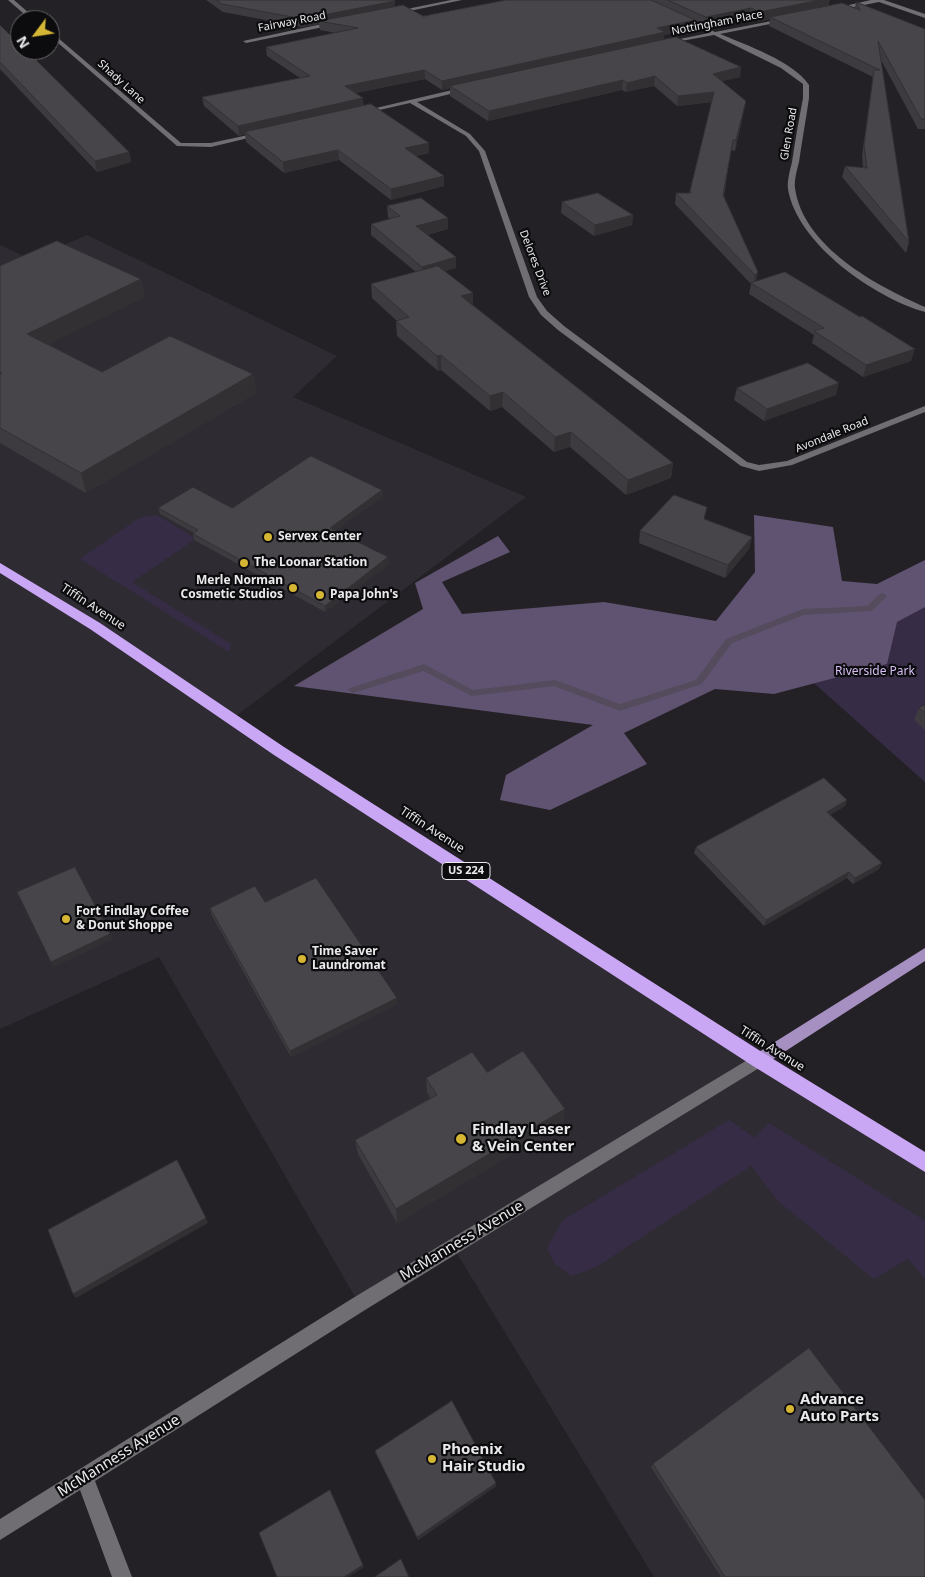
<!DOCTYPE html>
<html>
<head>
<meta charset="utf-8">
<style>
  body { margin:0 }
  #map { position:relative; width:925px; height:1577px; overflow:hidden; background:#232125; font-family:"Noto Sans",sans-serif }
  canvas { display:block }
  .north { position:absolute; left:10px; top:10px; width:50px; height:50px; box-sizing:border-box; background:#0c0b0d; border:1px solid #656466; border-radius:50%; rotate:239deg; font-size:14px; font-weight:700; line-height:20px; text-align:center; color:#eae9eb }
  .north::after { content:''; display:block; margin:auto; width:18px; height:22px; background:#d5b534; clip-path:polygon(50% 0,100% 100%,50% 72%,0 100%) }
</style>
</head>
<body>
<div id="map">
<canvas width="925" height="1577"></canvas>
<div class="north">N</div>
</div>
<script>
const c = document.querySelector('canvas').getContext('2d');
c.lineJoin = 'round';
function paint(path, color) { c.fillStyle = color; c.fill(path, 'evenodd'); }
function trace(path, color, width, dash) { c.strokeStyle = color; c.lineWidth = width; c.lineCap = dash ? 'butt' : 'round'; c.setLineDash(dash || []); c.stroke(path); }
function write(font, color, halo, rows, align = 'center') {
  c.font = font + ' "Noto Sans",sans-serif'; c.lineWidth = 4.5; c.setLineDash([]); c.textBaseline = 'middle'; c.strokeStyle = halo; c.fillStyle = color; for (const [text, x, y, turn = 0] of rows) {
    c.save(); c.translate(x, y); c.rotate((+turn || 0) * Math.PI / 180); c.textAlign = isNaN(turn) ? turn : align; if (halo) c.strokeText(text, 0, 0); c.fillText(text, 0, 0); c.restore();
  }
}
const built = new Path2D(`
  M87,235L337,356L293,397L526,497L232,719L925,1160V1577H654L453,1247L359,1304L159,957L0,1029V245L30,259Z`);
const green = new Path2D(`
  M157,515L193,537L194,540L132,582L231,644L229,652L80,559L139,518Z
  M925,590V782L788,660Z
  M729,1120L755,1138L769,1123L925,1221V1279L908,1259L874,1279L778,1201L751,1166L596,1267L572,1276L555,1264L547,1248L563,1220Z`);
const forest = new Path2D(`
  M754,515L833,527L842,581L877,584L925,560V607L897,622L887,664L774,694L715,689L624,733L647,764L550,810L500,800L506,775L593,725L294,686L423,609L415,583L498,536L510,552L442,582L462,614L604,602L716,621L755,572Z`);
const stream = new Path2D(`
  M883,593L887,596L872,611L804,615L732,643L702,684L620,711L554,686L472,696L423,671L353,693L348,690L350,688L424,664L473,690L555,680L620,704L696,680L726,639L803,609L867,606L880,594Z`);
const minor = new Path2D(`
  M8,0H14L37,20H31Z
  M451,0H462L395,14L392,12Z
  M871,0H884L925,14V18L879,2L834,11L831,9Z
  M680,16L715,32L787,18L785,21L720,34C746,45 793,61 809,85V98C806,119 802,141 799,162C797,170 794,180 795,188C803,247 877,286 925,307V312C875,298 797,244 788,189C787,181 790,170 792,162C795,141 799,119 803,98V84L781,68L714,35L665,44V42L709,33L678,19Z
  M336,21L338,24L246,43L243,41Z
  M50,31L181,143H211L262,132L265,134L211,147L177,146L50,36Z
  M465,87L467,90L417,102L470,134L485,151L537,297L547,311L564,326L747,462L759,465L787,461L925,406V412L792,465L759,471L741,466L558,330L541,315L529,297L479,151L466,136L410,103L362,114L359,112Z
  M759,1053L764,1055L766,1060L764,1065L365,1310L95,1481L132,1577H112L80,1490L0,1540V1519L353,1298Z`);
const major = new Path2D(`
  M925,948V961L764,1065L759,1067L754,1065L752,1060L754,1055Z`);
const highway = new Path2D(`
  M0,563L100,623L284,747L765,1054L925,1152V1172L753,1066L274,755L90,629L0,573Z`);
const wall = new Path2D(`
  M206,0H393L395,1V6L423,16L506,0H830L828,5L855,8L856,2L925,29V129H918L881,60L909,242L906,253L842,177L845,166L863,168L862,155L873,77L769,26L770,19L759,21L750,17L705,26L695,21L694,29L664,35V39L741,67L740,77L721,81L744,111L735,151L731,150L724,196L758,272L756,281L911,361L863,377L812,343L814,335L749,294L751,284L675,204L676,193H689L712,102L677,106L654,86L626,92L622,90L488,121L450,96V88L442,90L425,79L356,93L363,105L429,143V153L416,156L444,176V186L391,200L339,160L284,173L246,142L245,134L239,136L204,106L202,97L300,78L267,56L266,47L335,33L320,30L319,24L303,27L223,12Z
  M0,25L129,152L131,162L97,172L0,69Z
  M562,202L633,215L632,225L594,236L561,213Z
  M387,206L448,229L427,235L456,257V268L445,271L473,305L673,463L671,478L626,495L570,447L554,452L502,407L490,411L441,370L438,371L397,336L396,321H397L372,298L371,284L416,272L371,235V224L390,219L388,217Z
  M0,266L141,279L145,297L48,344L102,372L253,374L256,393L86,493L0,443Z
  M737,388L836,395L764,421L734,400Z
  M382,490L383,496L335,531L388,557L389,564L325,612L194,540L193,534L194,533L160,514L158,508H232Z
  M705,519L752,537L749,549L725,578L639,543L640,531Z
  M925,705V730L914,720L919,708Z
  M847,800L845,806L830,815L882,863L879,869L853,884L847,878L764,926L694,853L696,847Z
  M265,902L397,1004L291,1057L211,914L210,908Z
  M487,1072L565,1109L563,1124L397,1223L358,1154L355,1140L430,1098L427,1092L426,1078Z
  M375,1451L496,1486L418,1540L376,1454Z
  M653,1464L924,1577H721L651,1467Z`);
const shadedWall = new Path2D(`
  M820,0H830L828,7L770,17V19L759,21L760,12Z
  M395,1V9L319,21V24L303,27V19Z
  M751,8L750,17L705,26L706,17Z
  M695,20L694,29L664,35V41L450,86V88L442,90V81L657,28Z
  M741,67L740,77L711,84L713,74Z
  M424,70L425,79L345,95V86Z
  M655,76L654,86L626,92L627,83Z
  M623,80L622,90L488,121L489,111Z
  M714,92L713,102L677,106L678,96Z
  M363,98L364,108L245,132V134L239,136L238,126Z
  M746,101L744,111L735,151L736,140Z
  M429,143V153L405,159V148Z
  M338,150L339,160L284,173L283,162Z
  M129,152L131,162L97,172L95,161Z
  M444,176V186L391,200V189Z
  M633,215L632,225L594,236L595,225Z
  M448,218V229L417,237L416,226Z
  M456,257V268L423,278L422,267Z
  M758,272L756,284H753L755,275Z
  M141,279L145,297L32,352L27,334Z
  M473,293V307L461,296Z
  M915,349L911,361L863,377L866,365Z
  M441,355V370L438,371L437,356Z
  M253,374L256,393L86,493L81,473Z
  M839,383L836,395L764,421L767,409Z
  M503,392L502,407L490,411V396Z
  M571,432L570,447L554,452L555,437Z
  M673,463L671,478L626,495L628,480Z
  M382,490L383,496L331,534L330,528Z
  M752,537L749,549L725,578L728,565Z
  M388,557L389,564L325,612V606Z
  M847,800L845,806L824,818L827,812Z
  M882,863L879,869L853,884L855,878Z
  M849,872L847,878L764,926L766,920Z
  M110,934L112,940L54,967L51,962Z
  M397,998V1004L291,1057L290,1051Z
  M565,1109L563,1124L397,1223L396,1209Z
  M206,1218L208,1223L76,1298L73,1294Z
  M496,1483V1486L418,1540L417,1537Z
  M363,1565L364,1567L348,1577H344Z`);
const building = new Path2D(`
  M217,0H393L395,1L303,19L222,4Z
  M506,0H651L695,20L657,28L665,32L442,81L424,70L345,86L363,98L238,126L202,97L310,76L266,47L358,28L319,21L403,5L423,16Z
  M668,0H820L760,12L751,8L706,17Z
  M856,2L925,29V119H921L878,41L909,242L845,166L867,168L864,145L874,70H880L770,17L842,3L860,10Z
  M0,25L20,45V50H26L129,152L95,161L0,62Z
  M676,37L741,67L713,74L746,101L736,140H733L723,195L758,272L755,275L676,193H691L690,191L714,92L678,96L655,76L627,83L623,80L489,111L450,86Z
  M371,104L429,143L405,148L444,176L391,189L338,150L283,162L245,132Z
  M598,193L633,215L595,225L562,202Z
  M421,198L448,218L416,226L456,257L422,267L371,224L400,216L387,206Z
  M57,241L141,279L27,334L102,372L170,336L253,374L81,473L0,428V374L2,373L0,372V266Z
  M438,266L473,293L461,296L673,463L628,480L571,432L555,437L503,392L490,396L441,355L437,356L396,321L409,317L371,284Z
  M785,272L860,317L862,316L915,349L866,365L814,331L824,328L751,283Z
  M808,363L839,383L767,409L737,388Z
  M311,456L382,490L330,528L388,557L325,606L193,534L198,530L158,508L193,487L232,508Z
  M674,495L707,507L704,519L752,537L728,565L640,531Z
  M925,705V713L919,708Z
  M824,778L847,800L827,812L882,863L855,878L849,872L766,920L696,847Z
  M75,867L110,934L51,962L17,892Z
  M316,878L397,998L290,1051L210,908L255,886L265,902Z
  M523,1051L565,1109L396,1209L355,1140L437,1095L426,1078L472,1052L487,1072Z
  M177,1160L206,1218L73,1294L48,1230Z
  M809,1348L925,1500V1576L924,1577H725L653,1464Z
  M452,1401L496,1483L417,1537L375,1451Z
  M330,1490L363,1565L344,1577H277L259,1533Z
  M401,1559L409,1577H375Z`);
const markers = [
  [268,537,5,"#d5b534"],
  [244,563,5,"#d5b534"],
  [293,588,5,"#d5b534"],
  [320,595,5,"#d5b534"],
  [66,919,5,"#d5b534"],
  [302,959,5,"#d5b534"],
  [461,1139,6,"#d5b534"],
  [790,1409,5,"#d5b534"],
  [432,1459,5,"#d5b534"]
];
const farStreetnames = [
  ["Fairway Road",292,22,-11],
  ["Nottingham Place",717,23,-11],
  ["Shady Lane",121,82,42],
  ["Glen Road",789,134,-80],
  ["Delores Drive",535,263,69],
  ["Avondale Road",832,435,-22]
];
const shields = [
  [466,871,48]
];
const shieldNames = [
  ["US 224",466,871]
];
const poiNames = [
  ["Servex Center",278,537],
  ["The Loonar Station",254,563],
  ["Merle Norman",283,581,"right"],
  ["Cosmetic Studios",283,595,"right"],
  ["Papa John's",330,595],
  ["Fort Findlay Coffee",76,912],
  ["& Donut Shoppe",76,926],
  ["Time Saver",312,952],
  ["Laundromat",312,966]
];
const streetNames = [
  ["Tiffin Avenue",93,607,33],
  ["Tiffin Avenue",432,830,33],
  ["Tiffin Avenue",772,1049,32]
];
const parkNames = [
  ["Riverside Park",875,672]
];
const nearPoinames = [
  ["Findlay Laser",472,1130],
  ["& Vein Center",472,1147],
  ["Advance",800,1400],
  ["Auto Parts",800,1417],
  ["Phoenix",442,1450],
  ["Hair Studio",442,1467]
];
const nearStreetnames = [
  ["McManness Avenue",462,1241,-31],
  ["McManness Avenue",119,1456,-32]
];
paint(built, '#2e2b33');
paint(green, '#372c46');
paint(forest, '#605371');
paint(stream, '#544c5d');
paint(minor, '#706e72');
paint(major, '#a690c1');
paint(highway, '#caa7f5');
paint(wall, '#3d3b3f');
paint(shadedWall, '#323033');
paint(building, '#474549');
trace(building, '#323033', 1);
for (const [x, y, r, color] of markers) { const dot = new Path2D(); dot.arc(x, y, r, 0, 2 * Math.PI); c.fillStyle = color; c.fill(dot); trace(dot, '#0c0b0d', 2); }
write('11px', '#eae9eb', '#0c0b0d', farStreetnames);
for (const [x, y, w] of shields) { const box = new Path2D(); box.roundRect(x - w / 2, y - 8.5, w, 17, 4); c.fillStyle = '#0c0b0d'; c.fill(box); trace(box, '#eae9eb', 1); }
write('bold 11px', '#eae9eb', null, shieldNames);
write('bold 12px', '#eae9eb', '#0c0b0d', poiNames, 'left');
write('12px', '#eae9eb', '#0c0b0d', streetNames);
write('12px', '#d6bef5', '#0c0b0d', parkNames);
write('bold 15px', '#eae9eb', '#0c0b0d', nearPoinames, 'left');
write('15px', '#eae9eb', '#0c0b0d', nearStreetnames);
</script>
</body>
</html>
